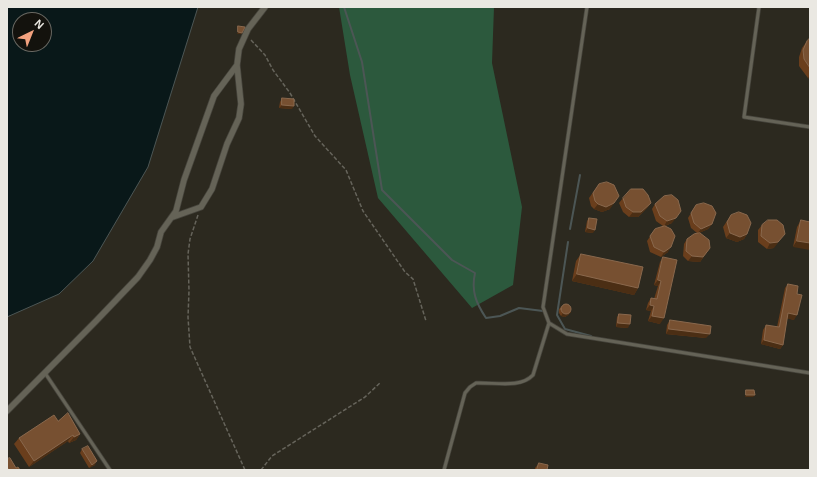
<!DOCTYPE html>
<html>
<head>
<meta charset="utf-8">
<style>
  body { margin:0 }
  #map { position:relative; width:817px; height:477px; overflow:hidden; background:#2c291f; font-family:Arial,sans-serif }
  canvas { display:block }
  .frame { position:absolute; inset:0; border:8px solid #eae8e2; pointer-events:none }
  .north { position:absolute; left:12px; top:12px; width:40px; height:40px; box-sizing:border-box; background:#13120d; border:1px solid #696862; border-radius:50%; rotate:43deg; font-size:11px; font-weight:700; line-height:16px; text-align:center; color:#eae8e2 }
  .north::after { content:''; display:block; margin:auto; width:14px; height:18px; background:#f2a17e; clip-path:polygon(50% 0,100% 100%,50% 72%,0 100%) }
</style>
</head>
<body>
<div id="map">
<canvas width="817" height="477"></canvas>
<div class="frame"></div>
<div class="north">N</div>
</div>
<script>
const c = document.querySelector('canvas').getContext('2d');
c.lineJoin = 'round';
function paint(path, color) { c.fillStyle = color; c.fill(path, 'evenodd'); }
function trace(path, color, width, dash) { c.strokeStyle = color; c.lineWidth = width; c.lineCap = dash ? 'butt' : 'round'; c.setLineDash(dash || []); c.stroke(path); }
const green = new Path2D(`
  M339,7H494L492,63L522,207L513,285L472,308L378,198L350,75Z`);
const water = new Path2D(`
  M7,7H198L148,167L93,261L59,294L7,317ZM20,20H44V44H20Z`);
const stream = new Path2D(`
  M344,7L362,62L382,190L452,260L475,273C471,291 476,303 486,318L500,316L519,308L543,311
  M570,229L580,175
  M568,242L557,315L565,329L591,336`);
const path = new Path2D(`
  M251,40L265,55L273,70L290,93L315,136L346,170L363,211L405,272L413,279L426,321
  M198,215L190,239L188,254L189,291L188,317L190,347L245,470
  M261,470L272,456L365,397L381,382`);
const service = new Path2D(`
  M587,7L543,307L549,323L567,334L810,373
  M759,7L744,117L810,127
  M45,373L110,470
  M444,470L465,393L470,387L476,383C494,382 520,389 533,375L549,323`);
const minor = new Path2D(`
  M173,217L201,207L212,189L227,144L239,118L241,104L237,65L239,49L248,29L265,7
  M7,411L97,320L138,277L150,260L157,247L161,232L176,211L184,180L214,96L237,65`);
const wall = new Path2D(`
  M810,38V79L808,78L799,66V57L802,48L807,41Z
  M282,98L292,109L279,108L280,102Z
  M599,184L610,209L602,212L594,209L591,206L589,198Z
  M623,198L651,203L647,208L638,217H629L623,212L619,203Z
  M655,204L672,223L665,226L668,252L661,257L650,252L647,241L655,229L663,226L656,221L652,209Z
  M696,205L712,224L708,229L699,233L710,248L700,262L688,261L683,256L684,244L687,239L697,233L691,228L688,218Z
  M731,215L747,234L744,239L737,242L726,238L723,227Z
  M589,218L593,233L585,232L587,221Z
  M801,220L810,222L793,247L797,227Z
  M762,225L774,248L767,249L758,242V230Z
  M581,254L638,288L634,295L572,281L576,261Z
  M663,257L660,324L648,321L651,311L646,310L648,303L651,298L654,299L658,286L654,285L660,262Z
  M788,284L797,294L794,320L787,318L783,345L780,349L761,344L763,330L766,325L777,327L785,288Z
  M562,306L571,312L568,315L565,317L561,316L559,313V309Z
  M619,314L628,328L616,327L617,317Z
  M670,320L706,338L666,334L667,325Z
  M58,421L80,434L76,440L69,443L68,441L29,467L14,444L19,438Z
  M82,449L95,465L89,468L80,453Z
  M539,463L547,470H535V468Z`);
const shadedWall = new Path2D(`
  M238,32L242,33L241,34H237Z
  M810,75V79L808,78Z
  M282,105L294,106L292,109L279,108Z
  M619,196L610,209L602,212L594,209L598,204Z
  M651,203L647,208L638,217H629L633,212Z
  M676,218L672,223L664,226L667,221Z
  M712,224L708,229L697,234L701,229Z
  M588,228L595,230L593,233L585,232Z
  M730,233L747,234L744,239L737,242L726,238Z
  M781,239L774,248L767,249L770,243Z
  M797,241L810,243V250L793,247Z
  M671,247L668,252L661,257L664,252Z
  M710,248L700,262L688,261L692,256Z
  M577,274L638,288L634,295L572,281Z
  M658,280L661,281L658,286L654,285Z
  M650,305L654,306L651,311L646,310Z
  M571,312L568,315L565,317L561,316L563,313Z
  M788,313L797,315L794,320L785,318Z
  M652,316L664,318L660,324L648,321Z
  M618,323L630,324L628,328L616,327Z
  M669,329L710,334L706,338L666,334Z
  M764,340L783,345L780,349L761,344Z
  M746,395H755L753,397H745Z
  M80,434L76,440L69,443L74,437Z
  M73,435L68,441L29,467L34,461Z
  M97,461L95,465L89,468L92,465Z`);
const building = new Path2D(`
  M238,26L245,27L242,33L238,32Z
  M810,38V68L804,59L803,50L807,41Z
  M282,98L294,99V106L282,105Z
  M607,182L614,185L619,196L614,203L606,207L598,204L595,201L593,193L599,184Z
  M631,189H643L648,195L651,203L641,212H633L626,207L623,198Z
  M672,195L678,200L681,211L676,218L667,221L660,216L655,204L664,196Z
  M704,203L712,206L716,213L712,224L701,229L694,223L691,213L696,205Z
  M739,212L747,215L751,223L747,234L740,237L730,233L727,222L731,215Z
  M589,218L597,219L595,230L588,228Z
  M768,220H777L783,225L785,234L778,242L770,243L761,236L762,225Z
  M801,220L810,222V243L797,241Z
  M665,226L671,229L675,236L671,247L664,252L654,247L650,236L655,229Z
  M700,233L709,240L710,248L703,257L692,256L686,251L687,239L694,234Z
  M581,254L643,267L638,288L577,274Z
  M663,257L677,260L664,318L652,316L654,306L650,305L651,298L657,299L661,281L658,280Z
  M788,284L798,286L797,294L802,295L797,315L788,313L783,345L764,340L766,325L779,327Z
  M561 309a5 5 0 1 1 10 0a5 5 0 1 1-10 0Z
  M619,314L631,315L630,324L618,323Z
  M670,320L711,326L710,334L669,329Z
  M746,390H754L755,395H746Z
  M68,413L80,434L74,437L73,435L34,461L19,438L54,415L58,421Z
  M88,446L97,461L92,465L82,449Z
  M10,458L16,468L18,467L20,470H9L8,468H7V459Z
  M539,463L548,465L547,470H537Z`);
paint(green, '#2c593d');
paint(water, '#091819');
trace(water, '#4c5655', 1);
trace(stream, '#4c5655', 2);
trace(service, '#47453d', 4.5);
trace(minor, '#47453d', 7);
trace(path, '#66645b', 1.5, [4, 2]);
trace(service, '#656357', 3);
trace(minor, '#656357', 5.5);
paint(wall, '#6a3e1c');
paint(shadedWall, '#4b2e14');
paint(building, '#775031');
trace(building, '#89684d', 1);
</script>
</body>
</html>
